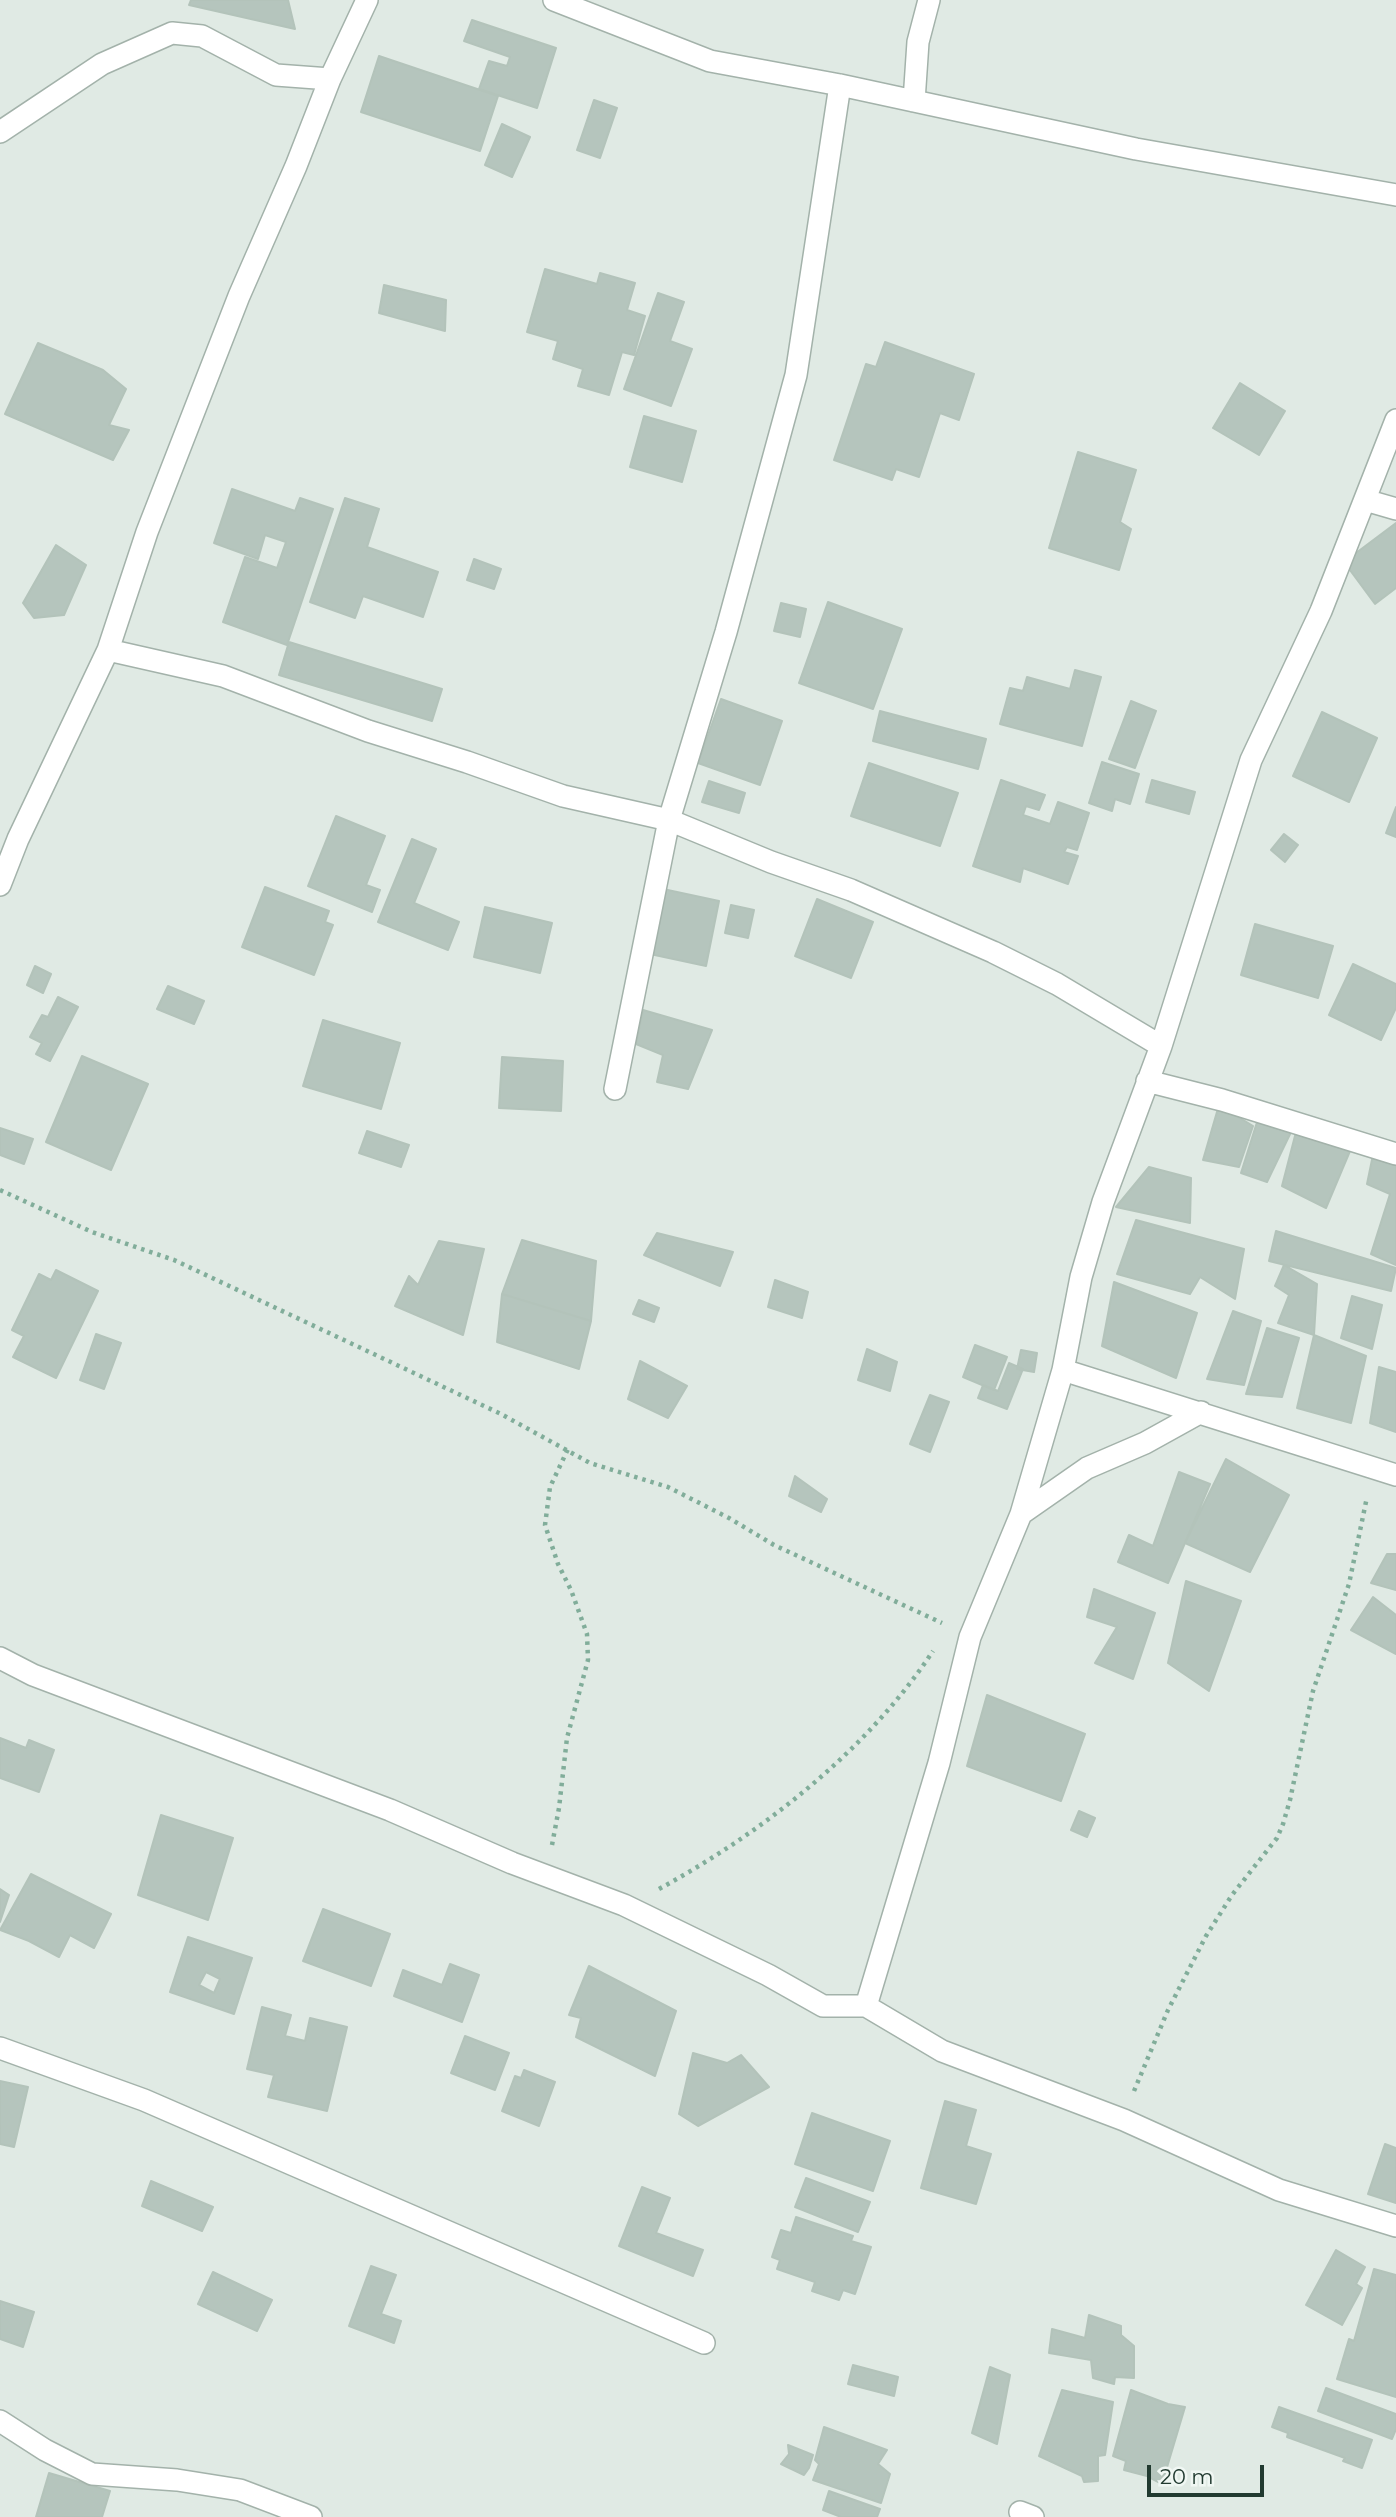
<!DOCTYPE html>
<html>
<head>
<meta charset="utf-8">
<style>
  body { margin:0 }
  #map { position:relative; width:1396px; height:2517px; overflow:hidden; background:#e0eae4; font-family:Montserrat,sans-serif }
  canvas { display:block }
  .scale { position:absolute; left:1147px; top:2465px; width:117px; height:32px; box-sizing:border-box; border:4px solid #213a30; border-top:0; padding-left:9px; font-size:21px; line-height:24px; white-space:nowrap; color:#213a30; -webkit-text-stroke:5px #f0f7f3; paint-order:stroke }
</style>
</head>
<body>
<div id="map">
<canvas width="1396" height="2517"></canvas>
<div class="scale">20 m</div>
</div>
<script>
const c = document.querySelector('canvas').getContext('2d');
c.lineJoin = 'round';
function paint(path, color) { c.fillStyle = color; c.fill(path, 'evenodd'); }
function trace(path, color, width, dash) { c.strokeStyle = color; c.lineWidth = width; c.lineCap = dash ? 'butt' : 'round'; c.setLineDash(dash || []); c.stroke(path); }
const building = new Path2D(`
  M191,0H288L295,29L189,5Z
  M472,20L556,48L537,108L479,89L489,61L507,66L510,57L464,41Z
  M379,56L498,96L480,151L361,112Z
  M594,100L617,108L600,158L577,150Z
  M502,124L530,137L512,177L485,165Z
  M545,269L597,284L600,273L635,283L627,310L645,316L634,355L622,352L609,395L578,386L583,369L553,359L558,341L527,332Z
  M384,285L446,300L445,331L379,313Z
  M658,293L684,302L670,341L692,349L671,406L624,389Z
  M885,342L974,374L959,420L940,413L919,477L896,469L892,480L834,460L866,364L876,367Z
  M38,343L103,370L126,389L109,425L129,430L113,460L5,414Z
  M1240,383L1285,411L1259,455L1213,428Z
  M644,416L696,431L682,482L630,467Z
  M1078,452L1136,470L1120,522L1131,529L1119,570L1049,548Z
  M232,489L295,511L300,498L333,509L287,645L223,622L245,557L277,568L286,542L265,535L258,559L214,543Z
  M345,498L379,509L367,547L438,572L423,617L363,596L355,618L310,602Z
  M1396,523V588L1375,604L1344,562Z
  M56,545L86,565L64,615L34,618L23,603Z
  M474,559L501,569L494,589L467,580Z
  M828,602L902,629L873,709L799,683Z
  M781,603L806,609L800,637L774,631Z
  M289,642L442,689L432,721L279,675Z
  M1075,670L1101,677L1082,746L1000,724L1010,688L1023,691L1027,677L1070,689Z
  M721,699L782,721L760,785L698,763Z
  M1131,701L1156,711L1135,768L1109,759Z
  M880,711L986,739L978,769L873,741Z
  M1322,712L1377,738L1349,802L1293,776Z
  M1102,762L1139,774L1130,804L1115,799L1112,811L1089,803Z
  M869,763L958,793L940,846L851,816Z
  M1001,780L1045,795L1039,810L1026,806L1023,815L1050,824L1058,802L1089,813L1077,850L1067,847L1064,852L1078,856L1068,884L1023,868L1020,882L973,866Z
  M1152,780L1195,792L1189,814L1146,802Z
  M709,781L745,793L739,813L702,802Z
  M1396,807V837L1386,833Z
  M336,816L385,836L366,885L380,890L372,912L308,886Z
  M1284,834L1298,845L1285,862L1271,850Z
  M412,839L436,849L414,903L459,922L448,950L378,922Z
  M265,887L329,911L325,922L333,925L314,975L242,947Z
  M663,889L719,901L706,966L650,954Z
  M817,899L873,922L851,978L795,956Z
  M731,905L754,910L748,938L725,933Z
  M485,907L552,923L540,973L474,957Z
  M1255,924L1333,946L1318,998L1241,975Z
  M1353,964L1396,984V1008L1381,1040L1329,1015Z
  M35,966L51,974L43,993L27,985Z
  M168,986L204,1001L194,1024L157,1009Z
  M58,997L78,1007L50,1061L36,1054L42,1043L30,1037L42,1015L48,1017Z
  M643,1010L712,1030L688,1089L657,1082L663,1055L636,1044Z
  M323,1020L400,1043L381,1109L303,1086Z
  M82,1056L148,1084L111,1170L46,1142Z
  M502,1057L563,1061L561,1111L499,1108Z
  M1219,1105L1253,1126L1239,1167L1203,1160Z
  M1258,1119L1292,1130L1267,1182L1241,1173Z
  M0,1128L33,1139L24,1164L0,1155Z
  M367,1131L409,1145L401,1167L359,1153Z
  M1296,1132L1350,1151L1326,1208L1282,1186Z
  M1374,1150L1396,1158V1265L1371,1254L1390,1194L1367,1184Z
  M1149,1167L1191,1178L1190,1223L1116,1207Z
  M1136,1220L1244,1249L1235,1299L1200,1277L1190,1294L1117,1274Z
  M1276,1231L1396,1268L1391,1291L1269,1261Z
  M657,1233L733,1252L720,1286L644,1255Z
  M522,1240L596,1261L591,1321L502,1294Z
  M439,1241L484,1249L463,1335L395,1306L409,1276L418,1285Z
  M1284,1265L1317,1284L1314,1335L1278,1323L1289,1295L1275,1286Z
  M56,1270L98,1291L56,1378L13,1357L24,1336L12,1330L39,1274L51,1280Z
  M775,1280L808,1292L802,1318L768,1307Z
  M1114,1282L1197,1313L1176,1378L1102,1346Z
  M502,1294L591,1321L579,1369L497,1342Z
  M1352,1296L1382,1305L1372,1349L1341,1338Z
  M639,1300L659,1308L654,1322L633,1314Z
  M1233,1311L1261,1321L1244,1385L1207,1379Z
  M1267,1328L1299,1338L1282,1397L1246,1394Z
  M96,1334L121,1343L104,1389L80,1380Z
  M1314,1335L1366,1356L1351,1423L1297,1408Z
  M975,1345L1007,1357L994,1390L963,1377Z
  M867,1349L897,1362L890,1391L858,1380Z
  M1021,1350L1037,1353L1034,1372L1017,1369Z
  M640,1361L687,1386L668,1418L628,1399Z
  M1009,1363L1023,1369L1007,1409L978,1398L983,1385L998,1391Z
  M1379,1367L1396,1372V1432L1370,1423Z
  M930,1395L949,1402L930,1452L910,1444Z
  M1226,1459L1289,1495L1250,1572L1185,1543Z
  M1179,1472L1210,1484L1168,1583L1118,1562L1129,1535L1153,1546Z
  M795,1476L827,1499L821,1512L789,1496Z
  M1387,1554H1396V1590L1371,1583Z
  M1186,1581L1241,1601L1209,1691L1168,1663Z
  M1094,1589L1155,1613L1133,1679L1095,1663L1117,1627L1087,1617Z
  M1373,1597L1396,1615V1654L1351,1630Z
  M987,1695L1085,1734L1061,1801L967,1766Z
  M0,1738L26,1748L29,1740L54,1750L39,1792L0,1778Z
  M1079,1811L1095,1818L1087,1837L1071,1830Z
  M161,1815L233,1838L208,1920L138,1895Z
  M31,1874L111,1914L94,1948L70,1935L59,1957L29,1941L0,1930Z
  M0,1889L9,1895L0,1922Z
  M323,1909L390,1934L371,1986L303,1961Z
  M188,1937L252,1958L234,2014L170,1992ZM206,1972L220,1979L214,1993L199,1985Z
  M450,1964L479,1975L462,2022L394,1996L403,1970L442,1985Z
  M589,1966L676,2011L655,2076L576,2037L581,2018L569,2015Z
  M262,2007L291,2015L285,2036L305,2041L310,2018L347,2027L327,2111L268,2097L274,2075L247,2069Z
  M465,2036L509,2053L495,2090L451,2073Z
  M693,2053L727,2063L741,2055L769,2087L698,2126L679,2114Z
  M524,2070L555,2082L539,2126L502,2111L515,2076L521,2078Z
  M0,2081L28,2087L14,2147L0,2144Z
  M945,2101L976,2110L966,2146L991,2154L976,2204L921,2188Z
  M812,2113L890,2141L873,2191L795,2164Z
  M1385,2144L1396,2148V2203L1368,2194Z
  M806,2178L870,2202L858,2232L795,2207Z
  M151,2181L213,2207L202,2231L142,2206Z
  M642,2187L670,2198L656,2233L703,2250L693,2276L619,2246Z
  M796,2217L853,2236L851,2241L871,2247L855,2294L843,2290L839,2300L812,2291L815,2282L777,2269L780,2260L772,2257L781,2230L791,2233Z
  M1336,2250L1365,2267L1356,2284L1362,2288L1342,2325L1306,2305Z
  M371,2266L396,2275L381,2314L401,2321L394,2343L349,2326Z
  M1374,2269L1396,2275V2397L1337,2379L1349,2339L1354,2341Z
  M213,2272L272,2300L257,2331L198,2304Z
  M0,2301L34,2312L23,2347L0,2339Z
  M1089,2315L1121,2326V2335L1134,2346V2378L1115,2377L1114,2384L1093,2378L1091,2360L1049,2353L1052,2329L1085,2338Z
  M853,2365L898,2377L894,2396L848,2384Z
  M990,2367L1010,2375L997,2444L972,2433Z
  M1326,2388L1396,2414V2429L1392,2439L1318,2411Z
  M1062,2390L1113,2402L1105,2455L1098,2456V2481L1084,2482L1082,2476L1039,2456Z
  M1131,2390L1168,2404L1185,2407L1162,2484L1147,2476L1124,2470L1126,2461L1113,2456Z
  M1279,2407L1372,2440L1362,2468L1343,2461L1345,2458L1287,2437L1288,2433L1272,2427Z
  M824,2427L887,2450L878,2464L890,2474L881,2503L813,2480L819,2464L815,2460Z
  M788,2445L813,2455L809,2468L804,2475L781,2464L789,2454Z
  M49,2473L110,2491L102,2517H36Z
  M829,2491L880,2509L877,2517H841L823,2510Z`);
const path = new Path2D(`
  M0,1190L92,1232L174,1260L501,1414L590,1463L668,1487L729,1518L774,1545L942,1623
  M552,1845L559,1808L567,1738L588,1660L587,1634L571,1590L558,1564L545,1525L550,1487L568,1449
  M659,1889C763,1832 867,1751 933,1651
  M1134,2091L1168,2010L1206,1936L1232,1895L1277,1838L1283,1824L1290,1800L1313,1691L1349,1584L1367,1497`);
const street = new Path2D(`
  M554,0L710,61L840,85L1136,149L1396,195
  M914,101L918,42L929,0
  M0,132L102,64L172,33L202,36L276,75L330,79
  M1365,500L1396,509
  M108,650L223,676L368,731L467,762L563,796L669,820L771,862L851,890L993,952L1057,984L1161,1046
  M0,885L18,839L108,650L147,532L239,296L296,166L330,79L367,0
  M1147,1081L1222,1100L1396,1154
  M615,1089L669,820L726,632L796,375L840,85
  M1063,1370L1396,1475
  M1021,1514L1087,1468L1145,1443L1201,1412
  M0,1658L33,1675L390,1810L512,1863L624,1905L768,1975L823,2006H866L942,2051L1124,2120L1279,2190L1396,2226
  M866,2006L939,1763L970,1637L1021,1514L1063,1370L1081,1277L1103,1202L1161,1046L1251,760L1321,611L1396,420
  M0,2048L144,2100L704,2343
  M0,2421L45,2450L92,2474L177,2480L240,2490L311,2517
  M1020,2512L1033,2517`);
paint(building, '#b5c5bd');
trace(building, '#b3c3ba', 2);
trace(street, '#a3b2aa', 24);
trace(path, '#81ad9a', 4.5, [3.5, 5]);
trace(street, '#fff', 21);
</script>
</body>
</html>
